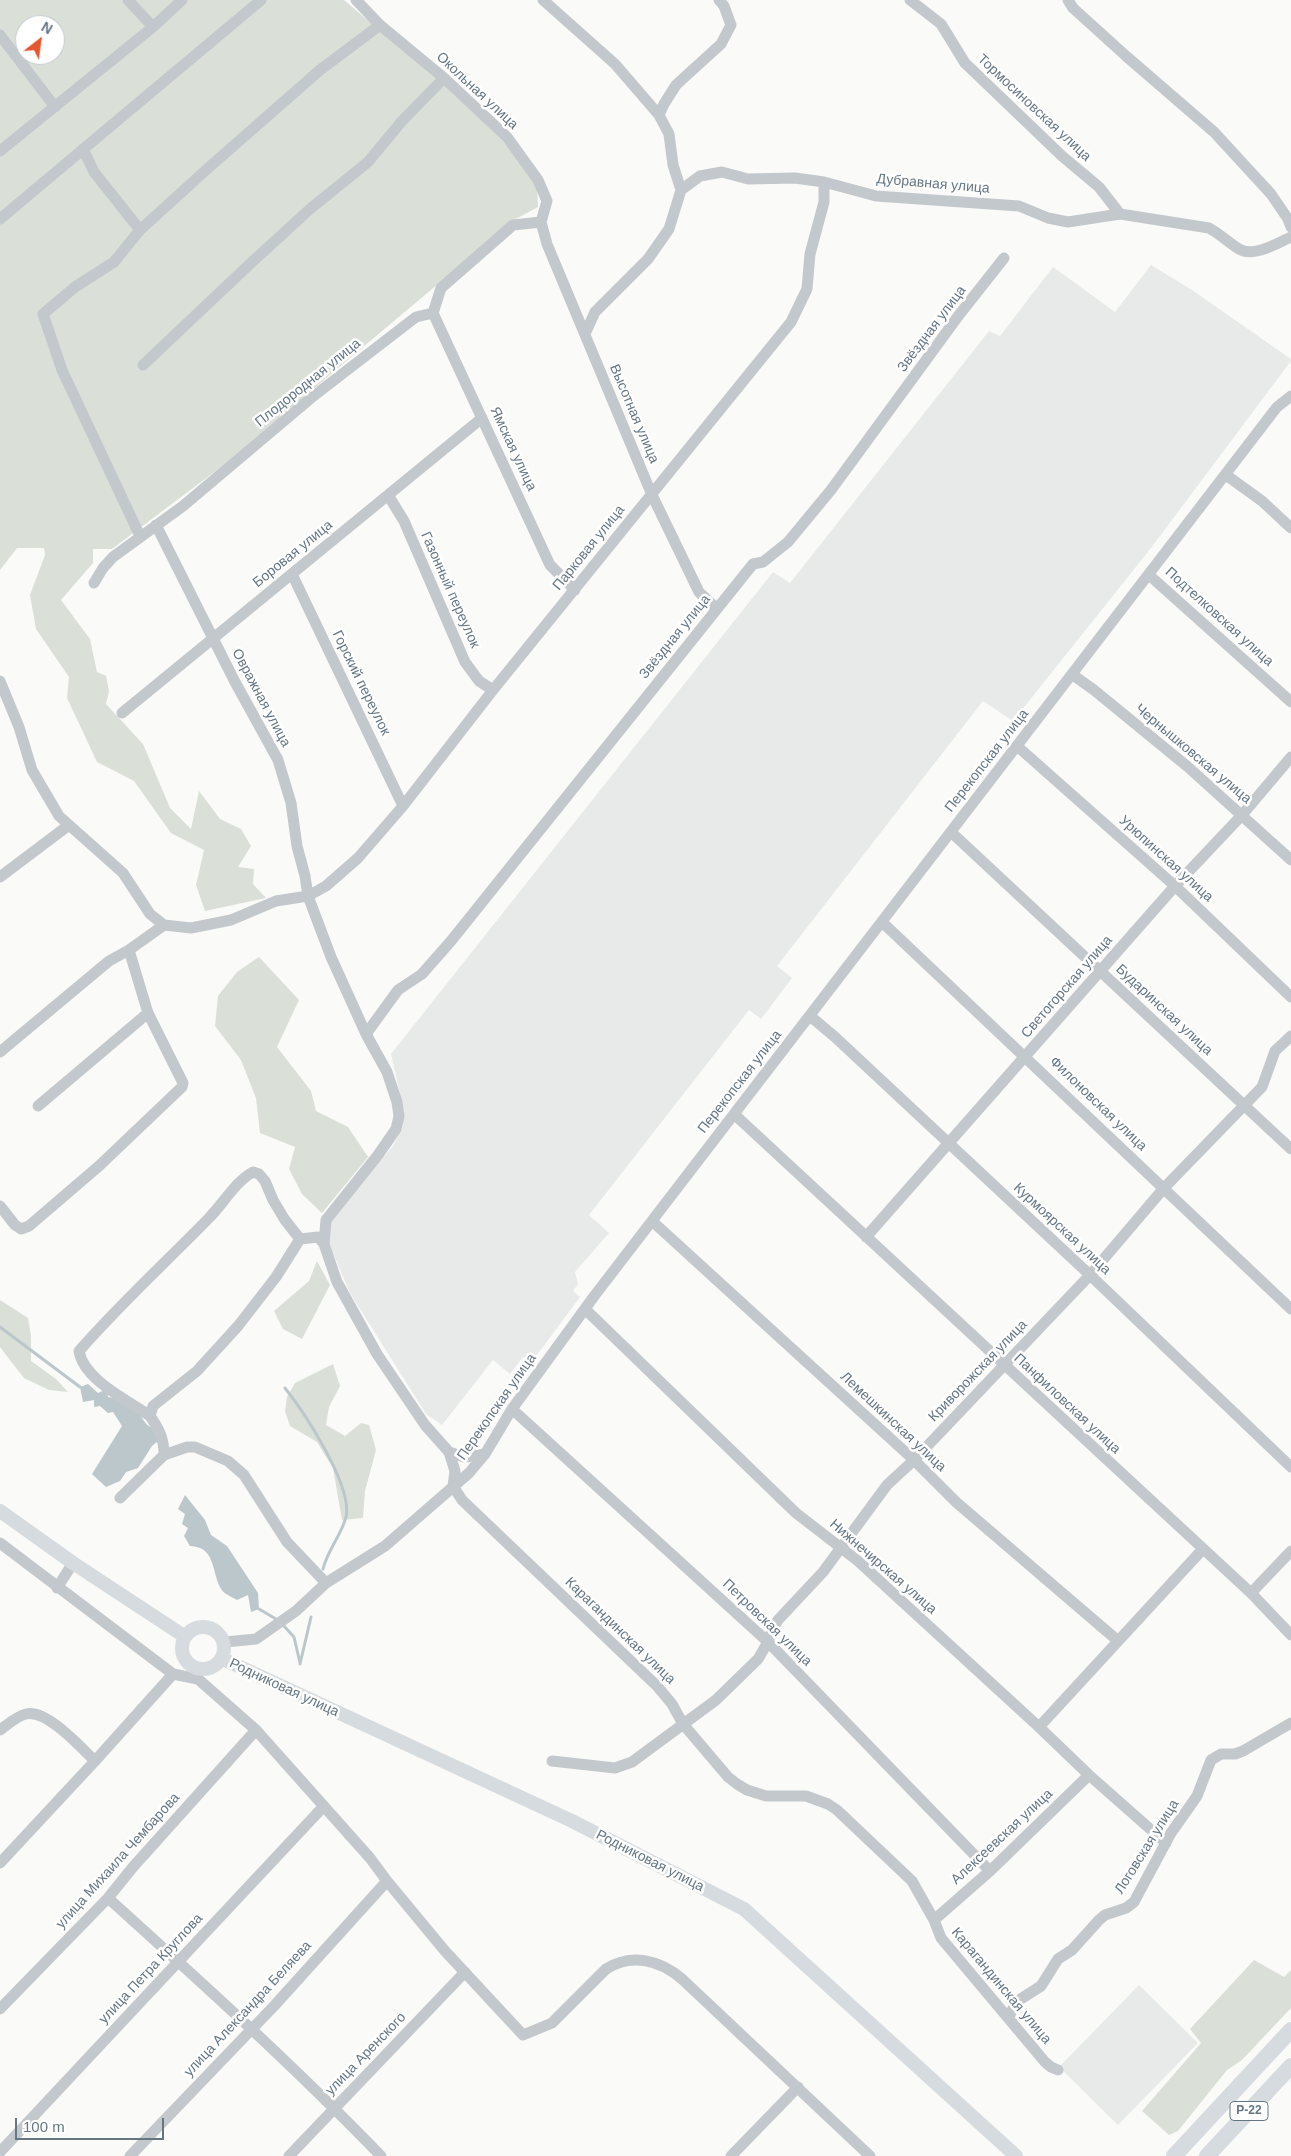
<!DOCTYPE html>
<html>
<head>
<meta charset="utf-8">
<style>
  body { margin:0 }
  #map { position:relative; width:1291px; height:2156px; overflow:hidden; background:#fafaf8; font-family:Helvetica,sans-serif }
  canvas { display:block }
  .north { position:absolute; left:15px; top:15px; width:50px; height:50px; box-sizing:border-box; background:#fff; border:1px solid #c1c8cd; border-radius:50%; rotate:30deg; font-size:14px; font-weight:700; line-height:20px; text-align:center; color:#657683 }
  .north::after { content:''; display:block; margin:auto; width:18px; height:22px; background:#e4572e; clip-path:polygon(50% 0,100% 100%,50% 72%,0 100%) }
  .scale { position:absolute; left:15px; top:2118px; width:149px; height:22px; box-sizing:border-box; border:2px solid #657683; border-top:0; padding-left:6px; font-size:15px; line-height:18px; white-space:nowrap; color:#657683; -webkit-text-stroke:4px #fff; paint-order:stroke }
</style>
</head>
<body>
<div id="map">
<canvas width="1291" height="2156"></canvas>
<div class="north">N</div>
<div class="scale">100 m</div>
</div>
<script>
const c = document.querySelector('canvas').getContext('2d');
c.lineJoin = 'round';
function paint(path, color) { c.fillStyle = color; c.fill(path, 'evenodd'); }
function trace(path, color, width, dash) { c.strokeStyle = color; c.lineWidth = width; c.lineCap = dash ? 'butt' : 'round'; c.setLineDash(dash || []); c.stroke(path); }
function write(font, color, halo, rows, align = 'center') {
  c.font = font + ' Helvetica,sans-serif'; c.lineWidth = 5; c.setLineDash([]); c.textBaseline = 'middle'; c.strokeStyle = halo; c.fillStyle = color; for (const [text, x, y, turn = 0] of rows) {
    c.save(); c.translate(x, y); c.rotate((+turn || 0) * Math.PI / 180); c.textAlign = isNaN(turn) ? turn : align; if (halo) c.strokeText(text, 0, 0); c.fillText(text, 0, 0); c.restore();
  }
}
const built = new Path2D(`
  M1151,265L1192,290L1291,359V361L1151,548L1013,721L983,701L777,966L792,978L761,1019L749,1010L589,1215L609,1233L575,1272L578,1284L573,1291L580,1297L531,1363L523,1357L510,1374L493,1360L442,1425L426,1414L350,1293L327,1239V1228L334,1216L393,1146L402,1129L404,1111L391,1054L773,572L790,583L989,331L1000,336L1053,267L1115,312Z
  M1139,1985L1198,2043L1118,2125L1059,2067Z`);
const green = new Path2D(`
  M0,0H344L487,121L537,183L538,207L514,220L217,470L112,549H93V563L61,600L90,639L97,672L106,676L109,691L106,704L143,744L170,808L191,829L199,791L220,819L241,829L251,846L238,867L254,869L253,884L266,898L205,911L196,885L204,850L171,833L134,781L97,762L67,698L69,677L36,629L30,595L45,555L44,548H17L0,570ZM25,25H55V55H25Z
  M259,957L299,1000L277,1047L311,1091L316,1111L348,1127L368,1157L322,1213L302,1194L289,1169L295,1147L260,1133L256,1098L241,1060L215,1026L218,996L237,972Z
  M317,1261L330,1285L302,1339L283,1329L274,1311L309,1281Z
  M0,1300L28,1318L31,1336V1361L56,1379L68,1392L49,1390L24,1378L6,1355L0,1347Z
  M333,1364L340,1386L329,1407L326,1425L345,1436L361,1423L369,1425L376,1450L365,1491L363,1518L342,1520L333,1468L317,1442L290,1426L285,1411L287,1397L295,1383Z
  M1254,1960L1284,1977L1291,1970V2008L1242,2060L1227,2070L1178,2131L1169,2135L1142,2111L1201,2043L1190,2029Z`);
const water = new Path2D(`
  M88,1384L98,1393L107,1389L108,1397C119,1399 130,1403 137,1411C143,1417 144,1425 153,1428L158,1441L152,1446L138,1468L126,1472L120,1481L106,1487L92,1474L122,1426L113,1412L108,1413L100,1406L94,1407V1400L83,1402L80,1387Z
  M185,1495L205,1520L211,1535L227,1546L258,1593L259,1609L251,1612L248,1595L237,1600C232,1597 224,1594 221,1589C211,1571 216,1547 190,1546L184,1536L188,1528L182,1524L185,1514L178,1509Z`);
const stream = new Path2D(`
  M0,1327L80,1387
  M285,1388C304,1412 353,1486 346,1517C342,1534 327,1551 323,1569
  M259,1609L276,1619
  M284,1626L294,1637L300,1663
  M300,1664L311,1617`);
const minor = new Path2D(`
  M128,0L153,27
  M356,0L380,25L444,78L507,137L538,180L547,201L541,222
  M543,0L615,64L659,115L669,134L673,165L681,190
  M910,0L941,24L965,63L1062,156L1099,187L1120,214
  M1068,0L1073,8L1126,56L1214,132L1271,194L1288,219L1291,227
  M0,35L55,107
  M659,115L664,104L676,85L721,44L731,25L724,6L719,0
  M83,149L94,172L140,230
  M0,151L153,27L182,0
  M0,219L261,0
  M541,222L547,244L652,495L699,592L717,609
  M433,313L550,565L575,590
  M585,334L595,312L648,259L669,229L681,190L700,176L722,172L748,179L795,178L824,182L876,196L1019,206L1048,218L1068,222L1120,214L1209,228C1220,234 1228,242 1239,249C1254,258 1277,243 1291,237
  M143,365L252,262L310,209L368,162L402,121L444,78
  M1226,475L1262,501L1291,528
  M388,495L404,521L465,662L479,681L493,690
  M156,525L235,682L278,760L291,803L297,846L305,876L308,896L326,886L358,858L403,806L493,690L791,322L807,289L810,254L824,202V182
  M140,536L62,370L43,314L75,287L114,262L140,230L206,170L320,70L380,25
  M292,574L403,806
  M1149,575L1291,702
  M94,583L103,568L113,557L183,506L311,398L416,317L433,313L441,288L513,225L541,222
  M1073,675L1094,690L1188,767L1291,860
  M0,681L19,727L32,770L59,816L123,873L150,914L164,925L191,928L231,920L276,901L308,896L331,957L366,1034L387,1072L397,1102L399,1116L396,1129L378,1155L326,1220L324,1244
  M122,713L482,418
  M1017,746L1175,886L1291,997
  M951,832L1291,1149
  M0,877L69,825
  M882,922L1291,1309
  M810,1016L835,1037L1090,1275L1291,1467
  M366,1034L398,990L422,974L451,941L753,564L763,562L788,542L831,490L959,315L1004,258
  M0,1052L109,961L129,950
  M38,1106L148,1013
  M734,1114L1251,1593L1291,1635
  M0,1206L15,1225L21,1229L29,1226L99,1166L182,1087L183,1083L148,1013L129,950L164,925
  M652,1221L914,1460L956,1502L1117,1640
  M866,1237L1175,886L1242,815L1291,757
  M585,1309L796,1513L858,1561L1039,1727L1089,1775L1166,1843
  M512,1409L768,1642L990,1871
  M150,1416C126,1399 84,1380 79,1351C120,1304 165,1263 208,1219C223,1204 235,1182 253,1172L259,1174L265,1181L273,1200L285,1220L300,1239L318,1237L324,1244L337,1282L377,1354L425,1425L449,1452L455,1471L453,1486L462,1500L657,1686L672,1704L683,1724L728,1777L737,1784L747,1790L766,1796H806L828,1804L837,1810L912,1881L934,1920L941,1938L1045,2062L1051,2067L1058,2070
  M449,1452L464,1457L485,1454
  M164,1455C164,1438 159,1429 150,1416L153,1406L197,1371L238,1326L276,1277L300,1239
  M120,1498L164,1455L187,1447H195L228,1461L244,1475L287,1542L326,1583
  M0,1543L173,1674L198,1679L256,1730L370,1858L387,1881L445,1951L523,2035L552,2023L606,1969C632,1953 660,1960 682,1979L870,2156
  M57,1588L73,1563
  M1251,1593L1291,1551
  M225,1642L256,1639L296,1611L326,1583L385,1546L469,1473L485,1454L512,1409L595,1295L1277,407L1291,396
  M1039,1727L1202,1550
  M0,1730C8,1724 17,1716 26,1714C47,1709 81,1748 95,1761L173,1674
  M552,1761L615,1768L632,1762L716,1700L758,1659L768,1642L771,1633L778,1620L823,1572L887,1485L914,1460L1090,1275L1164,1188L1262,1087L1275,1051L1291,1036
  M0,1863L95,1761
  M108,1898C201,1982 294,2066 381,2156
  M934,1920L990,1871L1089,1775
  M0,2009L108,1898L133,1867L256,1730
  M1009,2017L1016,2002L1041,1986L1058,1959L1072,1950L1099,1920L1105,1915L1126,1908L1134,1902L1171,1833L1197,1796L1211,1760L1221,1754H1235L1243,1751L1291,1723
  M0,2152L324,1806
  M130,2156L274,2006L387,1881
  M289,2156L465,1972
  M731,2156L798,2087`);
const major = new Path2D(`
  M0,1511L73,1563L184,1636
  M182 1648a21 21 0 1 1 42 0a21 21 0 1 1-42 0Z
  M223,1659L572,1821L744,1909L1016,2156`);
const highway = new Path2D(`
  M1174,2156L1291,2030
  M1207,2156L1291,2066`);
const shields = [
  [1249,2111,38]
];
const shieldNames = [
  ["Р-22",1249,2111]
];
const streetNames = [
  ["Окольная улица",477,91,43],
  ["Тормосиновская улица",1034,108,43],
  ["Дубравная улица",933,184,5],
  ["Звёздная улица",932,329,-53],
  ["Плодородная улица",308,383,-39],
  ["Высотная улица",634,414,67],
  ["Ямская улица",513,449,65],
  ["Парковая улица",589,548,-51],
  ["Боровая улица",293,554,-39],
  ["Газонный переулок",450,590,66],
  ["Подтелковская улица",1219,617,42],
  ["Звёздная улица",675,637,-51],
  ["Горский переулок",361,683,64],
  ["Овражная улица",261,698,62],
  ["Чернышковская улица",1193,754,40],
  ["Перекопская улица",987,761,-52],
  ["Урюпинская улица",1166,859,42],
  ["Светогорская улица",1067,987,-49],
  ["Бударинская улица",1164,1010,43],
  ["Перекопская улица",740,1082,-52],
  ["Филоновская улица",1098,1104,44],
  ["Курмоярская улица",1062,1229,43],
  ["Криворожская улица",978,1371,-46],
  ["Панфиловская улица",1067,1404,43],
  ["Перекопская улица",497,1407,-55],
  ["Лемешкинская улица",893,1422,43],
  ["Нижнечирская улица",883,1567,41],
  ["Петровская улица",767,1623,44],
  ["Карагандинская улица",620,1631,44],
  ["Родниковая улица",284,1688,25],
  ["Алексеевская улица",1002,1837,-43],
  ["Логовская улица",1147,1847,-58],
  ["улица Михаила Чембарова",118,1861,-48],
  ["Родниковая улица",650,1861,27],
  ["улица Петра Круглова",151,1969,-47],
  ["Карагандинская улица",1001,1986,50],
  ["улица Александра Беляева",248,2009,-47],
  ["улица Аренского",366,2054,-46]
];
paint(built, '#e8e9e9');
paint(green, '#dadfd7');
paint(water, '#bbc7cb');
trace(stream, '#bbc7cb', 3);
trace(minor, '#c3c8cc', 11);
trace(major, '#d6dbdf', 14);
trace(highway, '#d6dbdf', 16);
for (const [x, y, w] of shields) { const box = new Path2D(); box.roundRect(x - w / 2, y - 9.5, w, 19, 4); c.fillStyle = '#fff'; c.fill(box); trace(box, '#657683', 1); }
write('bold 12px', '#657683', null, shieldNames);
write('14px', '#657683', '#fff', streetNames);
</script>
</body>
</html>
